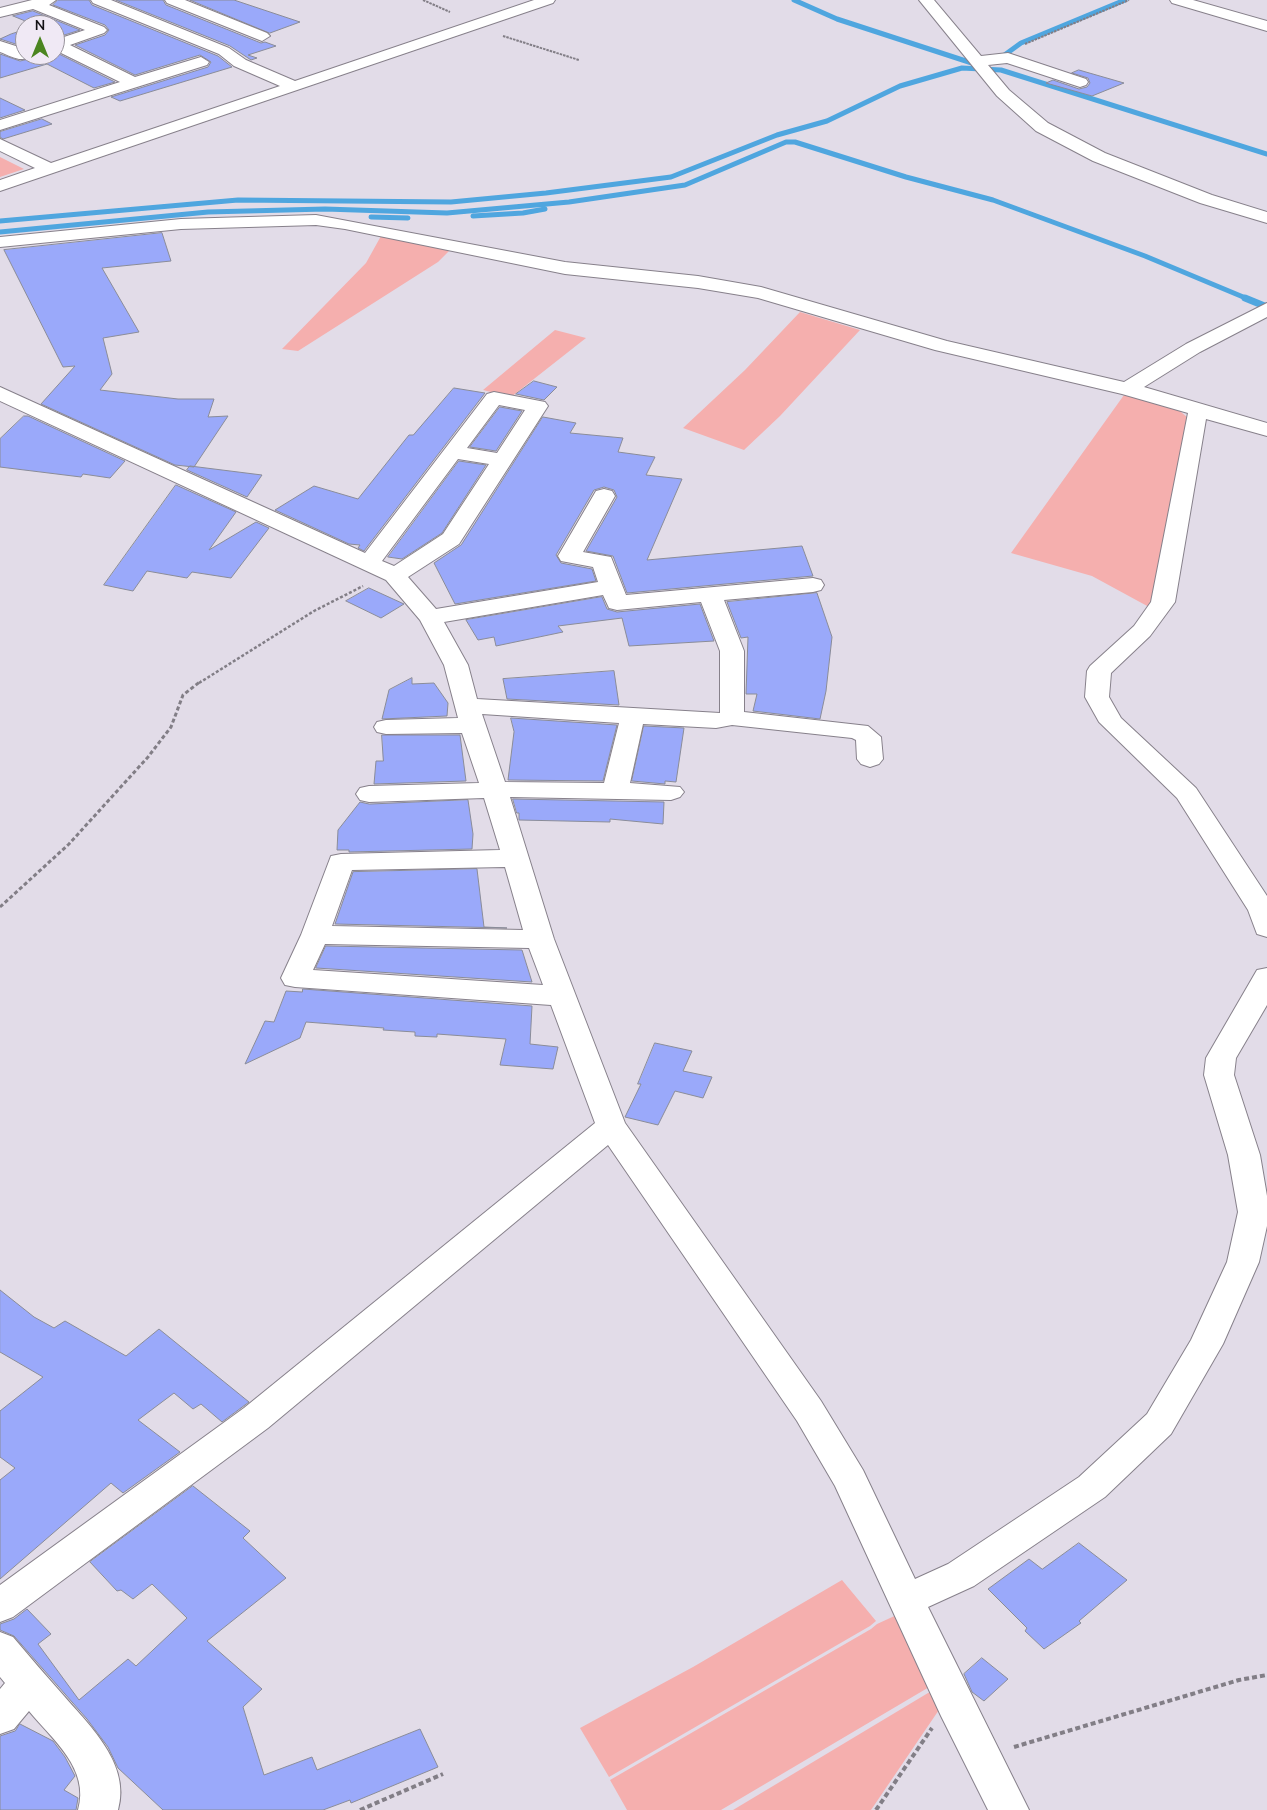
<!DOCTYPE html>
<html>
<head>
<meta charset="utf-8">
<style>
  body { margin:0 }
  #map { position:relative; width:1267px; height:1810px; overflow:hidden; background:#e2dce8; font-family:"Nunito Sans",sans-serif }
  canvas { display:block }
  .north { position:absolute; left:15px; top:15px; width:50px; height:50px; box-sizing:border-box; background:#f0e9f5; border:1px solid #98939b; border-radius:50%; rotate:0deg; font-size:14px; font-weight:700; line-height:20px; text-align:center; color:#131115 }
  .north::after { content:''; display:block; margin:auto; width:18px; height:22px; background:#4b8521; clip-path:polygon(50% 0,100% 100%,50% 72%,0 100%) }
</style>
</head>
<body>
<div id="map">
<canvas width="1267" height="1810"></canvas>
<div class="north">N</div>
</div>
<script>
const c = document.querySelector('canvas').getContext('2d');
c.lineJoin = 'round';
function paint(path, color) { c.fillStyle = color; c.fill(path, 'evenodd'); }
function trace(path, color, width, dash) { c.strokeStyle = color; c.lineWidth = width; c.lineCap = dash ? 'butt' : 'round'; c.setLineDash(dash || []); c.stroke(path); }
const green = new Path2D(`
  M0,157L24,169L0,177Z
  M381,236L450,250L438,262L298,351L282,349L366,263Z
  M800,312L860,330L780,416L744,450L683,428L745,370Z
  M555,330L586,338L511,397L483,390Z
  M1124,395L1176,408L1187,417L1153,599L1149,607L1092,576L1011,553Z
  M842,1580L876,1621L870,1626L609,1777L580,1728L693,1667Z
  M901,1613L936,1683L721,1810H627L610,1780L871,1629L877,1624Z
  M938,1687L945,1701L871,1810H733Z`);
const streamFar1 = new Path2D(`
  M794,0L837,19L978,65
  M999,59L1021,43L1125,0
  M473,216L523,213L545,209
  M371,217L408,218
  M0,221L238,200L451,202L546,193L671,177L777,135L827,121L900,86L962,68L1001,70L1267,154
  M0,232L208,212L325,209L447,213L569,202L685,185L786,142H795L906,177L993,200L1145,256L1248,299`);
const stream = new Path2D(`
  M1245,298L1267,307`);
const building = new Path2D(`
  M58,0H89L92,5L218,56L232,67L120,101L111,97L208,67L211,62L200,55L135,75L75,45L105,35L109,30L105,25L53,5Z
  M116,0H163L166,5L261,43L265,42L276,46L248,55L257,58L251,60L230,46Z
  M190,0H234L300,22L270,33Z
  M33,11L80,30L55,38V25H35L13,16Z
  M25,30V47L0,39L11,34Z
  M55,52L115,82L94,88L47,64L0,78V54L20,61L29,59L34,55H55Z
  M1079,70L1124,83L1092,96L1046,83L1053,80L1079,89L1087,87L1090,83L1088,78L1072,73Z
  M0,98L25,110L0,118Z
  M42,119L52,124L3,139L0,137V132Z
  M162,233L171,261L102,268L139,332L103,338L112,374L100,390L178,399H214L208,417L228,416L194,467L175,465L41,404L75,366L63,367L4,250Z
  M534,381L557,387L544,400L516,394Z
  M454,388L485,393L364,551L358,548L360,545L349,544L275,510L314,486L358,499L409,435H413Z
  M500,407L522,411L496,451L470,447Z
  M24,416H28L125,461L110,478L83,474L81,477L0,467V439Z
  M543,417L576,423L570,433L623,438L618,452L655,457L646,475L682,479L647,560L802,546L813,576L627,593L613,556L586,551L617,497L614,490L604,487L594,490L556,555L561,563L592,569L596,581L455,604L434,563L461,545Z
  M459,461L486,465L442,533L402,559L388,557Z
  M190,466L262,475L247,497L187,470Z
  M176,485L236,512L209,550L256,522L269,528L231,578L192,572L187,578L147,571L133,591L104,585Z
  M369,588L404,604L381,618L346,601Z
  M817,593L832,637L826,691L820,719L753,711L757,694H746L748,637L741,638L727,602Z
  M602,597L607,609L617,612L700,604L714,641L629,646L622,618L558,626L563,632L496,646L494,637L478,640L466,620Z
  M614,671L619,705L507,699L503,679Z
  M412,678V684L434,683L448,703L447,716L382,719L389,690Z
  M511,718L617,725L603,781L508,780L514,732Z
  M644,726L684,728L676,782L665,781V784L632,781Z
  M382,735H460L466,781L374,784L376,761H383Z
  M513,799L664,802L663,824L610,819V822L519,820V813H517Z
  M468,800L473,834L472,849L349,852V850H337L338,830L360,802L369,804Z
  M477,869L484,927L507,928L335,924L353,872Z
  M326,946L522,950L532,982L316,968Z
  M303,989L532,1006L530,1044L558,1047L553,1069L500,1065L506,1039L437,1034V1037L415,1036V1032L383,1030L384,1028L306,1022L300,1038L245,1064L265,1021L274,1022L286,991L302,992Z
  M655,1043L692,1051L683,1071L712,1077L703,1098L675,1091L658,1125L625,1117L641,1084H638Z
  M0,1290L34,1317L54,1328L65,1321L126,1356L159,1329L249,1402L222,1422L201,1404L193,1409L174,1393L138,1420L180,1452L123,1493L111,1483L0,1579V1480L15,1468L0,1457V1411L43,1377L0,1352Z
  M193,1486L250,1531L243,1538L286,1578L207,1641L262,1689L243,1707L264,1775L312,1757L317,1770L420,1729L438,1767L351,1803L350,1800L323,1810H163L118,1768L108,1747L87,1719L14,1636L0,1630V1624L14,1619L27,1609L51,1634L38,1644L79,1700L128,1659L136,1666L187,1618L152,1584L133,1599L121,1590L117,1591L90,1562Z
  M1079,1543L1127,1580L1079,1621L1081,1623L1044,1649L1025,1631L1027,1628L988,1589L1029,1559L1042,1569Z
  M982,1658L1008,1679L984,1701L972,1692L964,1674Z
  M20,1724L53,1741L65,1757L75,1776L64,1790L78,1798L76,1810H0V1736L15,1731Z`);
const pathFar3 = new Path2D(`
  M423,0L450,12
  M503,36L579,60
  M1025,44L1129,0`);
const pathFar2 = new Path2D(`
  M199,683L314,611L363,586`);
const pathFar1 = new Path2D(`
  M0,907L69,844L148,757L171,727L183,695L201,681`);
const path = new Path2D(`
  M1014,1747L1239,1680L1267,1675
  M360,1810L443,1774
  M876,1810L932,1728`);
const minor = new Path2D(`
  M32,0H56L49,5L104,27L107,30L104,33L70,45L135,77L201,57L209,62L207,65L0,130V120L120,82L55,50V40L85,30L33,9L0,17V8Z
  M91,0H111L229,48L246,60L295,81L534,0H555L553,3L0,191V180L35,168L0,151V139L51,163L280,86L234,66L219,54L93,3Z
  M165,0H185L267,33L270,36L262,41L167,3Z
  M919,0H934L981,56L1008,53L1086,79L1088,82L1086,85L1080,87L1007,63L988,65L1009,90L1048,123L1105,153L1212,195L1267,212V223L1200,203L1093,161L1036,131L997,96Z
  M1170,0H1193L1267,21V31L1172,3Z
  M0,41L25,49V55H32C22,64 11,56 0,52Z
  M316,215L565,262L698,276L761,287L947,341L1124,382L1186,344L1267,303V317L1200,352L1144,387L1267,423V436L1206,419L1175,602L1150,636L1111,673L1109,697L1121,718L1196,788L1267,896V937L1257,934L1248,910L1177,798L1099,722L1085,697L1087,671L1090,666L1134,626L1151,602L1188,413L1122,394L935,350L758,298L698,288L565,274L345,229L316,225L181,229L0,247V237L181,219Z
  M0,387L365,553L487,394L494,392L545,402L548,406L459,544L408,577L436,609L598,582L593,567L561,561L558,556L596,491L604,489L612,491L615,496L583,552L611,557L626,595L813,578L821,580L824,585L821,590L813,592L724,600L744,651V712L868,726L881,737L883,759L879,764L870,767L861,764L857,759L856,740L852,738L732,725L716,728L643,724L630,783L680,787L684,792L680,797L671,800L510,797L554,939L625,1123L821,1401L863,1470L915,1579L948,1564L1079,1477L1147,1414L1191,1340L1227,1262L1238,1212L1228,1155L1204,1075L1206,1058L1257,970L1267,968V1005L1236,1058L1234,1075L1260,1155L1267,1196V1226L1259,1262L1223,1344L1171,1434L1105,1497L974,1586L928,1607L1029,1810H988L941,1716L835,1486L797,1421L608,1145L268,1428L13,1617L0,1622V1585L244,1408L595,1123L551,1005L295,987L285,985L281,978L301,935L331,856L341,854L500,850L484,798L369,802L360,800L356,794L360,788L369,786L479,783L462,733L386,734L377,732L374,727L377,722L386,720L458,718L444,665L420,620L386,580L0,401ZM499,405L525,410L497,453L467,448ZM458,459L489,464L443,534L394,566L382,561ZM603,595L609,608L617,610L701,602L720,651V713L477,699L468,665L444,622ZM482,714L619,723L604,783L505,782ZM505,867L523,930L332,926L352,870ZM325,944L529,948L543,985L313,970Z
  M0,1632L13,1637C30,1657 47,1677 64,1696C91,1727 131,1765 118,1810H78C90,1769 53,1740 29,1711L14,1729L0,1734V1689L5,1683L0,1677Z`);
paint(green, '#f5afae');
trace(streamFar1, '#4fa6df', 5);
trace(stream, '#4fa6df', 7);
paint(building, '#9aa9fa');
trace(building, '#8a8c98', 1);
trace(minor, '#87818b', 2);
trace(pathFar3, '#827e86', 2, [2.5, 1]);
trace(pathFar2, '#827e86', 2.5, [3, 2]);
trace(pathFar1, '#827e86', 3, [4, 2.5]);
trace(path, '#827e86', 4, [5, 3]);
paint(minor, '#fff');
</script>
</body>
</html>
